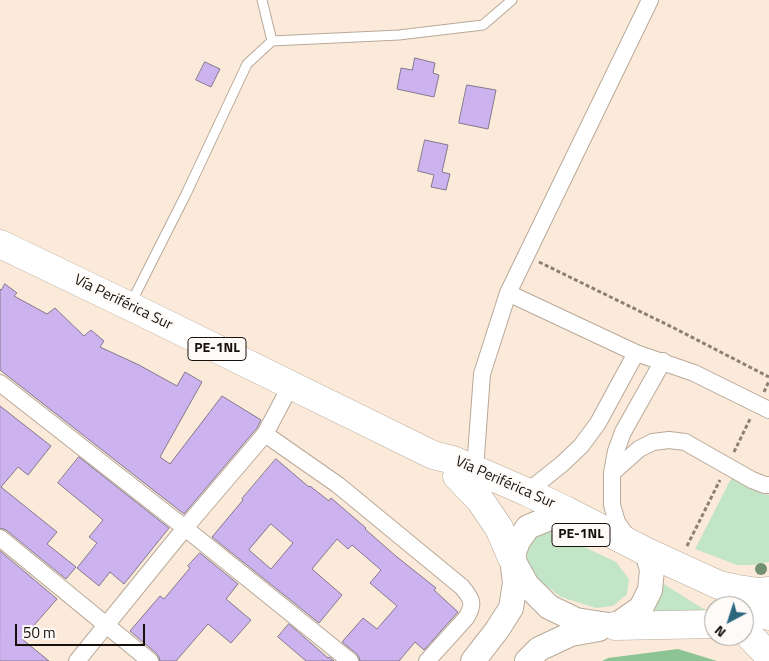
<!DOCTYPE html>
<html>
<head>
<meta charset="utf-8">
<style>
  body { margin:0 }
  #map { position:relative; width:769px; height:661px; overflow:hidden; background:#fbeada; font-family:"Titillium Web",sans-serif }
  canvas { display:block }
  .north { position:absolute; left:704px; top:596px; width:50px; height:50px; box-sizing:border-box; background:#fdfaf7; border:1px solid #a19d99; border-radius:50%; rotate:220deg; font-size:14px; font-weight:700; line-height:20px; text-align:center; color:#17110c }
  .north::after { content:''; display:block; margin:auto; width:18px; height:22px; background:#2c677f; clip-path:polygon(50% 0,100% 100%,50% 72%,0 100%) }
  .scale { position:absolute; left:15px; top:624px; width:130px; height:22px; box-sizing:border-box; border:2px solid #17110c; border-top:0; padding-left:6px; font-size:15px; line-height:18px; white-space:nowrap; color:#17110c; -webkit-text-stroke:4px #fdfaf7; paint-order:stroke }
</style>
</head>
<body>
<div id="map">
<canvas width="769" height="661"></canvas>
<div class="north">N</div>
<div class="scale">50 m</div>
</div>
<script>
const c = document.querySelector('canvas').getContext('2d');
c.lineJoin = 'round';
function paint(path, color) { c.fillStyle = color; c.fill(path, 'evenodd'); }
function trace(path, color, width, dash) { c.strokeStyle = color; c.lineWidth = width; c.lineCap = dash ? 'butt' : 'round'; c.setLineDash(dash || []); c.stroke(path); }
function write(font, color, halo, rows, align = 'center') {
  c.font = font + ' "Titillium Web",sans-serif'; c.lineWidth = 4; c.setLineDash([]); c.textBaseline = 'middle'; c.strokeStyle = halo; c.fillStyle = color; for (const [text, x, y, turn = 0] of rows) {
    c.save(); c.translate(x, y); c.rotate((+turn || 0) * Math.PI / 180); c.textAlign = isNaN(turn) ? turn : align; if (halo) c.strokeText(text, 0, 0); c.fillText(text, 0, 0); c.restore();
  }
}
const green = new Path2D(`
  M732,477L761,493L769,495V562L754,565H737L695,549Z
  M545,530L563,537L616,562L629,579L627,594L613,606L596,608L561,597L530,574L520,547Z
  M659,581L710,613L648,616Z`);
const forest = new Path2D(`
  M678,649L717,661H602L608,658Z`);
const building = new Path2D(`
  M415,58L435,63L433,73L439,75L434,97L397,89L401,68L412,70Z
  M205,62L220,69L211,87L196,80Z
  M467,85L496,90L488,129L459,123Z
  M425,140L448,145L442,172L450,174L446,190L431,187L434,175L418,171Z
  M5,284L17,293L14,296L47,314L55,308L84,336L91,330L104,341L100,347L139,365L177,386L185,372L202,382L160,457L170,464L222,396L261,420L257,428L184,514L0,370V289L1,290Z
  M0,406L51,446L28,475L18,467L1,487L57,532L47,544L76,567L66,579L6,530L0,528Z
  M79,457L169,528L124,584L110,572L99,586L77,568L97,543L89,537L103,520L58,483Z
  M276,459L309,487L310,486L329,501L331,498L366,528L365,529L397,557L436,588L434,590L458,612L424,650L415,642L399,661H360L359,657L357,654L342,642L363,618L377,629L397,606L370,583L381,570L352,545L348,549L337,539L312,569L342,595L319,623L212,537L243,500L242,499ZM271,524L293,543L271,569L249,550Z
  M0,551L57,599L22,639L49,661H0Z
  M200,553L238,584L226,599L251,620L231,643L208,624L176,661H160L159,657L156,653L130,631L160,596L164,599L190,568L188,566Z
  M289,624L328,658L329,657L334,661H306L278,637Z`);
const path = new Path2D(`
  M539,262L674,328L769,377
  M764,392L769,381
  M734,452L751,417
  M687,546L720,480`);
const lane = new Path2D(`
  M262,0L272,41
  M131,303L186,194L247,64L272,41L399,35L483,25L512,0`);
const street = new Path2D(`
  M508,293L636,353L694,373L769,410
  M0,383L185,528L350,661
  M265,434L338,485L462,587C472,599 475,604 466,618L427,661
  M475,469L482,374L508,293L650,0
  M612,473L639,449L653,442L669,440L685,442L752,480L765,485H769
  M527,492L562,464L581,446L598,423L636,353
  M0,538L150,661
  M628,538L617,522L612,505V473L616,451L623,432L663,361
  M77,661L185,528L265,434L291,385`);
const secondary = new Path2D(`
  M512,558L527,585L549,607L576,620L615,626L641,608L650,590L652,570L647,552
  M473,661L497,630L511,608L515,583L512,558L518,541L528,527L567,511
  M527,661L539,649L571,634L599,629`);
const highway = new Path2D(`
  M0,244L144,313L433,455L453,460L527,492L567,511L647,552L719,585L738,589L759,592L769,591
  M457,476L480,500L499,528L512,558
  M744,609L769,616
  M615,626L714,624
  M744,630L769,656`);
const trees = [
  [761,569]
];
const shields = [
  [217,349,58],
  [581,535,58]
];
const shieldNames = [
  ["PE-1NL",217,349],
  ["PE-1NL",581,535]
];
const streetNames = [
  ["Vía Periférica Sur",123,303,26],
  ["Vía Periférica Sur",505,483,24]
];
paint(green, '#c2e4c7');
paint(forest, '#8cc495');
paint(building, '#ccb2ef');
trace(building, '#81798c', 1);
trace(lane, '#b9a999', 11);
trace(street, '#b9a999', 18);
trace(secondary, '#b9a999', 26);
trace(highway, '#b9a999', 29);
trace(path, '#8c8076', 3, [4, 2.5]);
trace(lane, '#fff', 9);
trace(street, '#fff', 16);
trace(secondary, '#fff', 24);
trace(highway, '#fff', 28);
c.fillStyle = '#749072';
for (const [x, y] of trees) { c.beginPath(); c.arc(x, y, 6, 0, 2 * Math.PI); c.fill(); }
for (const [x, y, w] of shields) { const box = new Path2D(); box.roundRect(x - w / 2, y - 11.5, w, 23, 4); c.fillStyle = '#fdfaf7'; c.fill(box); trace(box, '#17110c', 1); }
write('bold 14px', '#17110c', null, shieldNames);
write('15px', '#17110c', '#fdfaf7', streetNames);
</script>
</body>
</html>
